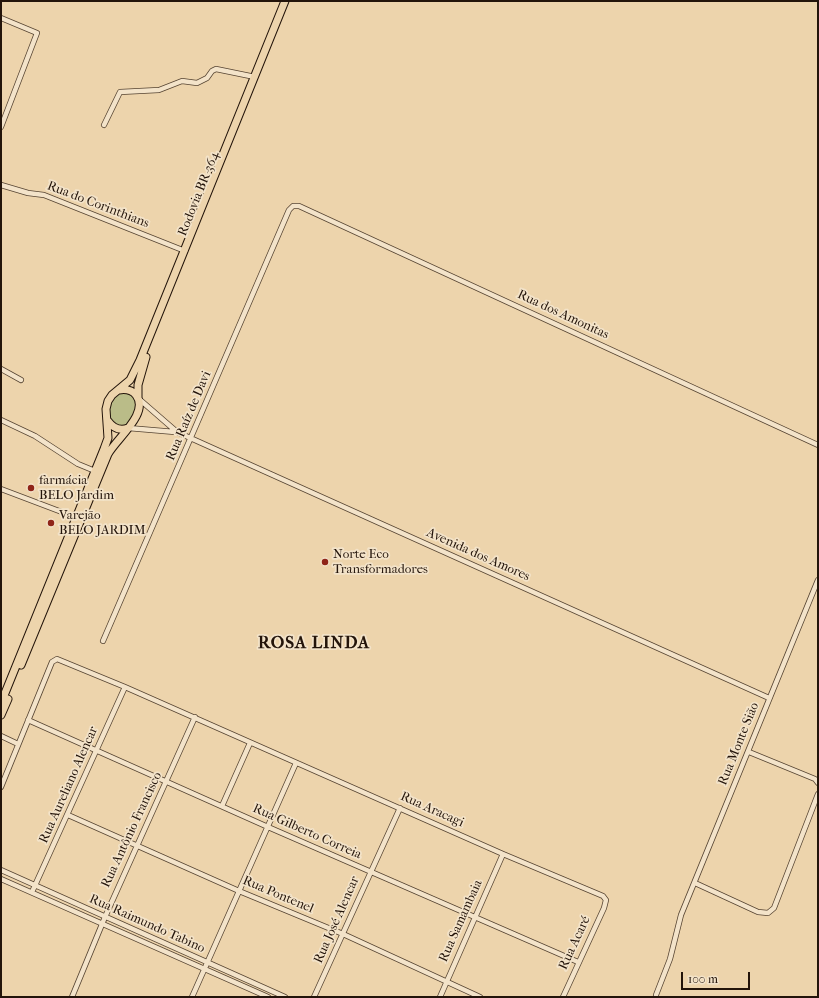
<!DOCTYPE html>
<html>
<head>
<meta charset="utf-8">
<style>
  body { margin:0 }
  #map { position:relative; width:819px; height:998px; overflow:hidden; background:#edd4ac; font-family:"IM FELL French Canon",serif }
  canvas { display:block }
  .frame { position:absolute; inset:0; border:2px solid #23140a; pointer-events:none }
  .scale { position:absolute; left:681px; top:972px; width:69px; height:18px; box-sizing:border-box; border:2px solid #23140a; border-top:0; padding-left:5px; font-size:12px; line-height:14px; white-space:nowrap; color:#23140a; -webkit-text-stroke:3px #f3e3c9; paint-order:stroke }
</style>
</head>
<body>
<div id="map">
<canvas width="819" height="998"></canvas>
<div class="frame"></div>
<div class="scale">100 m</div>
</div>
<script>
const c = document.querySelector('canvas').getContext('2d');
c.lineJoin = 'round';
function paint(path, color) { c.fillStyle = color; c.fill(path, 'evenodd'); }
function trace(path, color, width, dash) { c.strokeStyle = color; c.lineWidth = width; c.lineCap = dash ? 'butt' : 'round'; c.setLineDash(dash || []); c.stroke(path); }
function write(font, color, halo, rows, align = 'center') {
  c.font = font + ' "IM FELL French Canon",serif'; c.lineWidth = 3.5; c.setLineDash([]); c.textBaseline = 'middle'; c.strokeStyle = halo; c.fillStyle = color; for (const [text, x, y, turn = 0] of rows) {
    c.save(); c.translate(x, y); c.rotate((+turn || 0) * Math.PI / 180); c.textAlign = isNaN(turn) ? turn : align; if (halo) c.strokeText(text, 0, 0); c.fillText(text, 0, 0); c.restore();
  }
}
const green = new Path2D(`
  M124,392L135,397L137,408L127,426L121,427L112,422C106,410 110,397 124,392Z`);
const minor = new Path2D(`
  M1,18L37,33L1,127
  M104,125L120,92L159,90L182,81L197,83L207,78L212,71L216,69L255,77
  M1,185L28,193L44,195L185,251
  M1,369L21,380
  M139,399L177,432L769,698
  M1,420L35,436L78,464L95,471
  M128,428L175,432
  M1,489L75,517
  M103,641L289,210L293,206H299L818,445
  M28,720L268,827L578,962
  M1,736L18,744
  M749,752L815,779L818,783
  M1,787L52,662L57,659L125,687L503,854L603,896L606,900L604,908L563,997
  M222,806L250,743
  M68,815L239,891L343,934L480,997
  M1,870L285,997
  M1,879L268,997
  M695,883L758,912L768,913L774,908L818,794
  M32,892L125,687
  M656,995L670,959L681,915L818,580
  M72,997L105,917L195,717
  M192,997L296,763
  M314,997L400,808
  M440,997L503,854`);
const trunk = new Path2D(`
  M138,398V385L146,357
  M108,421C113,428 120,431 128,428
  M21,665L108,454C117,438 150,413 136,395C132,390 125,389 119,390
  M1,703L104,449L108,438L106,409L108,401L112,395L130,380L140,360L285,1
  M1,715L8,699`);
const markers = [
  [31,488,4,"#8f2418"],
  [51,523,4,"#8f2418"],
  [325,562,4,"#8f2418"]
];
const streetNames = [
  ["Rodovia BR-364",199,194,-68],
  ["Rua do Corinthians",98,205,21],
  ["Rua dos Amonitas",563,315,25],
  ["Rua Raíz de Davi",189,416,-67],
  ["Avenida dos Amores",478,555,24],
  ["Rua Monte Sião",739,744,-68],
  ["Rua Aureliano Alencar",69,785,-66],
  ["Rua Aracagi",432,810,24],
  ["Rua Antônio Francisco",132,830,-65],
  ["Rua Gilberto Correia",307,832,24],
  ["Rua Pontenel",278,895,23],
  ["Rua José Alencar",337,920,-66],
  ["Rua Samambaia",461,921,-66],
  ["Rua Raimundo Tabino",147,924,24],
  ["Rua Acaré",575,943,-65]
];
const poiNames = [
  ["farmácia",39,481],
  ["BELO Jardim",39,496],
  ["Varejão",59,516],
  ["BELO JARDIM",59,531],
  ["Norte Eco",333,555],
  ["Transformadores",333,570]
];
const districtNames = [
  ["ROSA LINDA",314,644]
];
paint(green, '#babc88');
trace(minor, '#564432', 6);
trace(trunk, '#23140a', 9);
trace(minor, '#f3e3c9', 4.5);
trace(trunk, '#edd4ac', 7);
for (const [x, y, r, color] of markers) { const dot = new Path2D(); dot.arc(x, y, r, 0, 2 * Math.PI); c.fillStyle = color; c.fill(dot); trace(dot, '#f3e3c9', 1.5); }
write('13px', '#23140a', '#f3e3c9', streetNames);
write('13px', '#23140a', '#f3e3c9', poiNames, 'left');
c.letterSpacing = '1px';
write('bold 17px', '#23140a', '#f3e3c9', districtNames);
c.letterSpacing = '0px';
</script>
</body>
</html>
